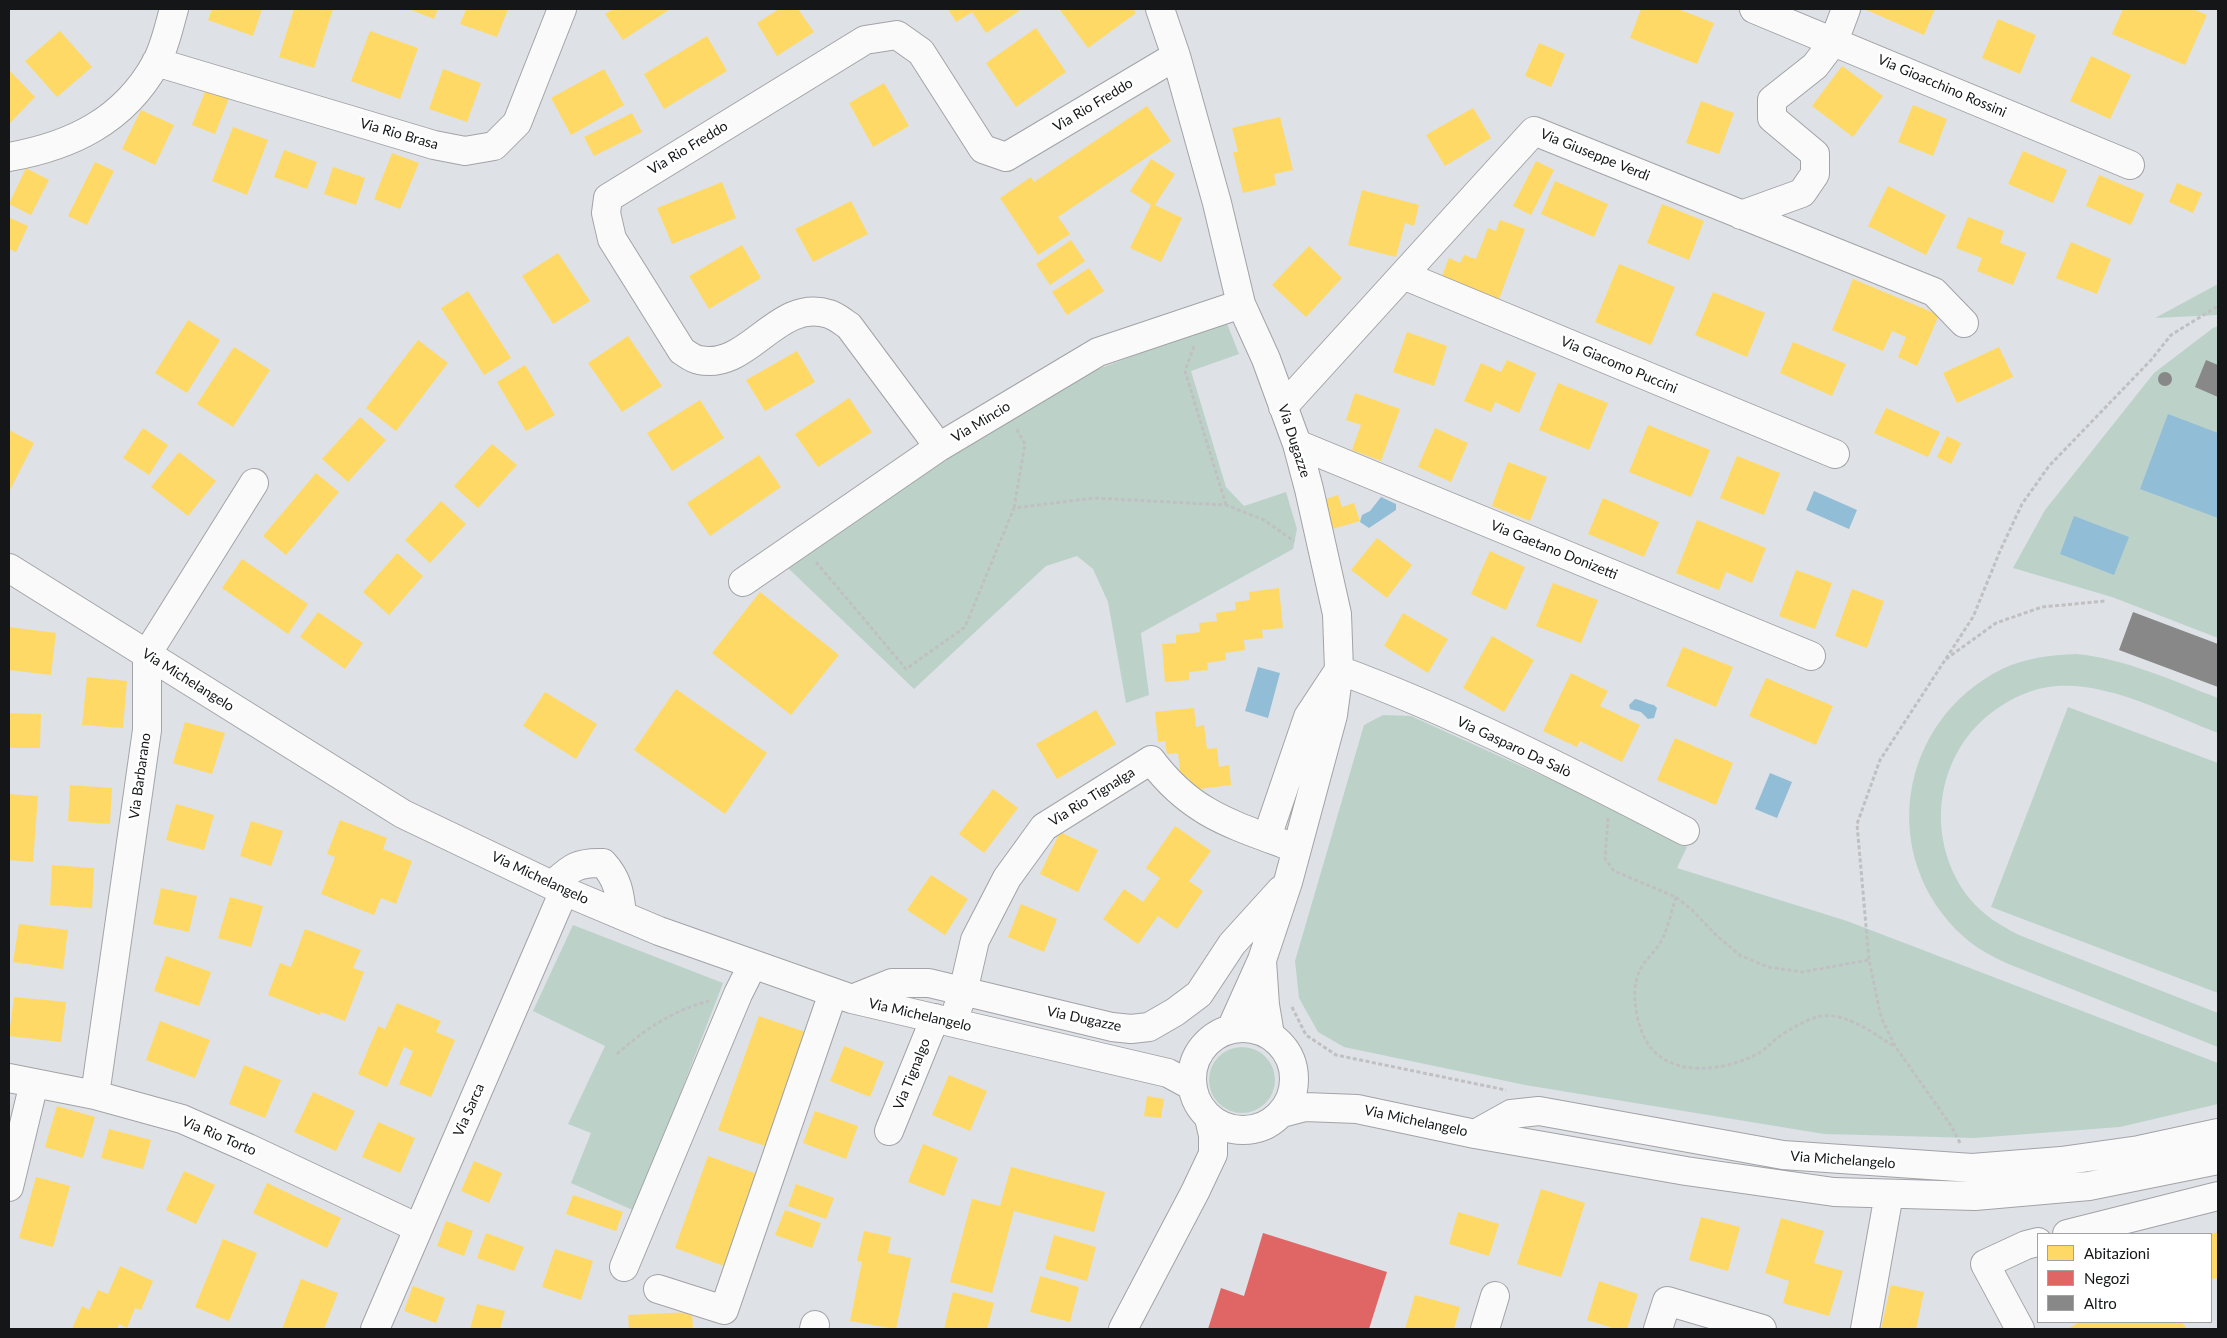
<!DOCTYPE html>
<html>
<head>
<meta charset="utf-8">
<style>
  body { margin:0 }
  #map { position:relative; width:2227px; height:1338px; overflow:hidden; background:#dee1e5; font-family:Lato,sans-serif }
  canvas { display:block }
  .frame { position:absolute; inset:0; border:10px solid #141618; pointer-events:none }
  .legend { position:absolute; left:2037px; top:1233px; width:175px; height:90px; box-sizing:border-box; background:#fff; border:1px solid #a1a2a3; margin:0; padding:6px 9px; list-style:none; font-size:15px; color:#141618 }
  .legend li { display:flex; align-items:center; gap:10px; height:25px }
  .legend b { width:25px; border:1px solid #a1a2a3 }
</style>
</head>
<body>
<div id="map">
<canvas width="2227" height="1338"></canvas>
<div class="frame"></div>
<ul class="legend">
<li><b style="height:14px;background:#ffd966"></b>Abitazioni</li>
<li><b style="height:14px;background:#e06666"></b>Negozi</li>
<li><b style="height:14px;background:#888889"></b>Altro</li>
</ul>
</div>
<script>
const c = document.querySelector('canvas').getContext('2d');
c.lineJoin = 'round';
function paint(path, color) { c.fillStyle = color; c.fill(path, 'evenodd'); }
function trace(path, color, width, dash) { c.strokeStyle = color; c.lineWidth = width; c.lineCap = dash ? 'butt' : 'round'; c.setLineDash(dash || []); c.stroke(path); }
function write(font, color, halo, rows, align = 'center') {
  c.font = font + ' Lato,sans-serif'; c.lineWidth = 5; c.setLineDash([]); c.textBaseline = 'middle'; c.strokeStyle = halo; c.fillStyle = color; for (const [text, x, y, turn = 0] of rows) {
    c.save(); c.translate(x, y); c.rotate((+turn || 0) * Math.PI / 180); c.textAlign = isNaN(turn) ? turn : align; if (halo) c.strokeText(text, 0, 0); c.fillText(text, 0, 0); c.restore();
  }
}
const green = new Path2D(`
  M2218,284V315L2155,318Z
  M1226,321L1239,354L1191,371L1226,487L1244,506L1286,492L1297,529L1293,549L1141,633L1149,695L1126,703L1108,602L1093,569L1077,556L1046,566L914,689L787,567L930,470L1085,374Z
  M2218,326V638L2112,597L2013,568L2045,510L2154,373L2213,328Z
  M2076,654C2126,659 2171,680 2218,698V733C2169,714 2109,682 2056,686C2032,688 2009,699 1991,713C1933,758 1925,843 1970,899C1983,915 2001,926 2019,935L2218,1013V1047L2006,963C1991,956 1976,948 1964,937C1876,858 1898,721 2002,669C2025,658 2050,655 2076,654Z
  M2068,707L2218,763V993L1991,907Z
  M1383,715L1411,716L1596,800L1687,847L1677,868L1847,921L2218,1063V1104L2120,1127L1975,1138L1824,1134L1525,1085L1344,1047L1318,1032L1299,998L1295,961L1364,725Z
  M573,925L723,983L635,1211L571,1183L591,1133L568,1124L605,1046L533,1011Z
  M1209 1080a33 33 0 1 1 66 0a33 33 0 1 1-66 0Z`);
const water = new Path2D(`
  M2168,414L2218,433V518L2140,489Z
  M1814,491L1857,510L1849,529L1806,510Z
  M1381,497L1396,504V510L1369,528L1360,522L1362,515L1370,511Z
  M2074,516L2129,537L2114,575L2060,554Z
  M1258,667L1280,673L1268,718L1245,711Z
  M1635,699C1642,700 1647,704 1654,705L1657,708L1654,718L1648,719L1641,712L1630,709L1629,705Z
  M1770,773L1792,782L1777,818L1755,809Z`);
const homes = new Path2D(`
  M212,9H262L253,36L208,20Z
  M294,9H333L314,68L279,57Z
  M409,9H438L434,19Z
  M466,9H508L497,37L460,24Z
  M613,9H670L623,40L605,14Z
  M779,9H798L814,32L777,56L757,23Z
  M948,9H1017L1019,11L986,33L972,12L956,22Z
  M1062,9H1133L1136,13L1088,48L1060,10Z
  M1641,9H1678L1714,23L1697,64L1630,38Z
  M1864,9H1935L1924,35Z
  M2123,9H2193L2207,15L2185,65L2112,34Z
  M1998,19L2036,35L2020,74L1982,58Z
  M1036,28L1066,72L1016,107L986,63Z
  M60,31L92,67L57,97L25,61Z
  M370,31L418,48L400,99L351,81Z
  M707,36L727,71L664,109L644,74Z
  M1539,43L1565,54L1551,87L1525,76Z
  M2091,56L2131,75L2110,119L2070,101Z
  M1842,66L1883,96L1853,137L1812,106Z
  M443,69L481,83L467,122L429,109Z
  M604,69L624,105L571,135L551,98Z
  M9,70L35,97L9,124Z
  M884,83L909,126L873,147L849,103Z
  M208,84L231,93L215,134L192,125Z
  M1701,101L1734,113L1719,154L1686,143Z
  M1913,105L1947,119L1933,156L1898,142Z
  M1147,106L1171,141L1058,217L1070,234L1038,255L1000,198L1031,177L1034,182Z
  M1473,108L1491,138L1445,166L1426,135Z
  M141,110L174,125L155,165L122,149Z
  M632,113L642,132L594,156L584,137Z
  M1280,117L1293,170L1274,174L1276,185L1243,193L1233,152H1238L1232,128Z
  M233,127L268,140L247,195L212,181Z
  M284,150L317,162L307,189L274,177Z
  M2023,151L2067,170L2053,203L2008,184Z
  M392,153L419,163L400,209L374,199Z
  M1151,159L1175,174L1155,205L1182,218L1161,262L1130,248L1151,205L1130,191Z
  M1536,161L1554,170L1531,215L1513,206Z
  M95,162L114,171L87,225L68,216Z
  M333,167L365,178L356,205L324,194Z
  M26,168L49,180L31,215L9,204Z
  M2099,175L2144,194L2131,225L2086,206Z
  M1555,181L1608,204L1594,237L1541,214Z
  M722,182L736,218L672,244L657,208Z
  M2177,183L2202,193L2193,213L2169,202Z
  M1888,186L1946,215L1926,255L1868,226Z
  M1362,190L1419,205L1414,226L1405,223L1396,257L1348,245Z
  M851,201L868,234L813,262L795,229Z
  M1662,204L1704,221L1689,260L1647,243Z
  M1968,217L2004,231L2000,243L2026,253L2013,285L1977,271L1982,258L1956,248Z
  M10,218L28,226L16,252L9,249Z
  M1500,220L1525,229L1498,302L1440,281L1449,258L1460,263L1464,255L1476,259L1488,228L1496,231Z
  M1071,240L1085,261L1050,285L1036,264Z
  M2071,242L2111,259L2097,294L2056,278Z
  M742,245L761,278L709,309L689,276Z
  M1309,246L1342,278L1306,317L1272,285Z
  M558,253L590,301L553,324L522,276Z
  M1619,264L1675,287L1651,345L1595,322Z
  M1089,268L1104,291L1067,315L1052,292Z
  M1853,279L1939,315L1917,366L1898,357L1906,337L1892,331L1883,351L1832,330Z
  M468,291L511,358L484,375L441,308Z
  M1713,292L1765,313L1747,357L1695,335Z
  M188,320L220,340L187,393L155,373Z
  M1407,332L1447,346L1434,386L1393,372Z
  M628,336L662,386L622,412L588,363Z
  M418,340L448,363L396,431L366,408Z
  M1793,342L1846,364L1832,396L1780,373Z
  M234,347L270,370L233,427L197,404Z
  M1999,347L2013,377L1957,403L1943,373Z
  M797,351L815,382L765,411L746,380Z
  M1507,360L1536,373L1519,413L1495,402L1491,412L1464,401L1481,363L1501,372Z
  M525,365L555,415L526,431L497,382Z
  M1558,383L1608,403L1589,450L1539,430Z
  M1355,393L1400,409L1381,461L1352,450L1361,425L1346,420Z
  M849,398L872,432L818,467L795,434Z
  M700,400L724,438L672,471L647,433Z
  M1886,408L1940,432L1928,457L1874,433Z
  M360,417L386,440L348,482L322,459Z
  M1648,425L1710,450L1691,497L1629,472Z
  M143,428L168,445L149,475L123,458Z
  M1435,428L1468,443L1451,482L1418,467Z
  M9,430L34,443L9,492Z
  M1947,436L1961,443L1951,464L1937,457Z
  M492,444L517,465L478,508L454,486Z
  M179,452L216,481L188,516L151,487Z
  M759,455L781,487L710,536L687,503Z
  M1737,456L1780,473L1764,515L1720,498Z
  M1508,462L1547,477L1530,521L1492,506Z
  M316,473L339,492L286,555L263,536Z
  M1338,495L1342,507L1354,503L1360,521L1329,530L1320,501Z
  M1603,498L1659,522L1644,557L1588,534Z
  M441,501L466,524L430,563L405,540Z
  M1697,520L1766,548L1752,583L1726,572L1719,590L1676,573Z
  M1377,538L1412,565L1387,598L1351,570Z
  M1490,551L1525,567L1506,610L1471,594Z
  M397,553L423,576L389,615L363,592Z
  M242,559L308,604L288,634L222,588Z
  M1796,570L1832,583L1815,629L1779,616Z
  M1553,583L1598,600L1581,643L1536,626Z
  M1279,588L1283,628L1262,630L1263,638L1244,640L1245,650L1225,653L1226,660L1207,663L1208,670L1189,672V680L1165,682L1162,644L1176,643V635L1200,632L1199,623L1217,621L1216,613L1236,610L1235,602L1250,600L1249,592Z
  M1852,589L1884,601L1867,648L1835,636Z
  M760,592L839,655L791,715L712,653Z
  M318,612L363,643L345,669L300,637Z
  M1403,613L1448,639L1428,673L1384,646Z
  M9,627L56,633L51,675L9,670Z
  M1492,636L1534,660L1504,712L1463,688Z
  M1683,647L1733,667L1716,707L1666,686Z
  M1571,673L1608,691L1600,706L1640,725L1622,762L1580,741L1577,747L1543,731Z
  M87,677L127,681L123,728L82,725Z
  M1766,678L1833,706L1816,745L1749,716Z
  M676,689L767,753L725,814L634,750Z
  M545,692L597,724L576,759L523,726Z
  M1194,708L1196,727L1204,725L1207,749L1217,748L1219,767L1229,765L1231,785L1191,790L1189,778L1181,779L1178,753L1167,754L1165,741L1158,742L1155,712Z
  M1096,710L1116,744L1057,779L1036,744Z
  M9,713L41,714L40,748H9Z
  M185,722L225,733L212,774L173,763Z
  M1675,738L1733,763L1716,805L1657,780Z
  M70,785L112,788L110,824L68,821Z
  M993,789L1018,808L984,853L959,834Z
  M9,794L38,796L33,862L9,860Z
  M176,804L214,815L204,850L166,840Z
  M340,820L387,838L383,849L412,861L396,904L381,898L374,915L321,894L335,857L327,854Z
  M251,821L283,831L271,866L240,856Z
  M1175,826L1211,851L1189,881L1203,891L1177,929L1158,916L1138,944L1103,919L1124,889L1143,902L1160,878L1146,868Z
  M1060,832L1098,850L1078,892L1040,874Z
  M52,865L94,868L92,908L50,905Z
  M931,875L968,899L945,935L907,910Z
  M161,888L197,896L189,932L153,924Z
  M230,897L263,906L251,947L218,938Z
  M1021,904L1057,919L1044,952L1008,937Z
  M19,924L68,930L63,969L13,962Z
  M305,929L361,950L353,968L364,972L345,1021L321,1012L320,1015L268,995L280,963L291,967Z
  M166,956L211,972L199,1006L154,991Z
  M14,997L66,1002L61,1042L9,1036Z
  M397,1003L441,1021L436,1032L455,1040L431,1097L399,1084L413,1051L404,1047L387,1087L358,1074L378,1026L385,1029Z
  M759,1016L808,1033L768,1147L718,1130Z
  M160,1021L210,1040L195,1078L146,1060Z
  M844,1046L884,1062L870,1097L830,1081Z
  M244,1065L281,1080L265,1118L229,1104Z
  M949,1075L987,1091L970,1131L932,1115Z
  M313,1092L355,1111L336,1151L294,1132Z
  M1147,1096L1164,1099L1161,1118L1144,1116Z
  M57,1106L95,1117L83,1158L45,1147Z
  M815,1111L858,1126L846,1159L803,1143Z
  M378,1122L415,1138L400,1173L362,1157Z
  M109,1129L151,1140L143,1169L101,1158Z
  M923,1144L958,1158L944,1196L908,1182Z
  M708,1156L757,1174L724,1266L675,1248Z
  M474,1161L502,1173L489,1203L461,1191Z
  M1011,1167L1105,1192L1094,1232L1014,1211L992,1293L950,1282L972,1199L1000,1206Z
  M184,1171L215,1185L196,1224L166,1210Z
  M36,1177L70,1186L53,1247L19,1238Z
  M267,1183L341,1218L327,1248L253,1213Z
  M796,1184L834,1198L826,1219L788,1206Z
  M1541,1189L1585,1203L1561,1277L1517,1264Z
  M573,1195L623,1212L616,1231L566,1214Z
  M785,1210L821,1223L812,1248L775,1235Z
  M1458,1212L1499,1224L1489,1256L1449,1244Z
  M1701,1217L1740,1227L1728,1271L1689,1260Z
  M1781,1218L1824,1231L1814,1263L1843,1271L1829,1316L1783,1303L1789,1281L1765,1273Z
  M446,1221L473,1231L464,1256L437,1246Z
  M864,1231L891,1237L888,1253L911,1258L896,1329L850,1321L862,1262L857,1261Z
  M2218,1232V1278L2211,1279V1234Z
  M486,1233L524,1247L514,1271L477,1258Z
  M1054,1235L1096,1247L1087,1281L1045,1269Z
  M223,1239L257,1253L229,1321L195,1307Z
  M555,1249L593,1261L581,1300L542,1287Z
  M120,1266L153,1281L141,1310L135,1308L127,1328L119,1324L117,1329H72L82,1306L89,1310L98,1290L108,1294Z
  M1040,1276L1079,1287L1070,1322L1030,1312Z
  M301,1279L338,1293L324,1329H282Z
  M1599,1281L1638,1294L1627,1329H1616L1587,1320Z
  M1891,1285L1924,1292L1916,1329H1881Z
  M413,1286L445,1298L436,1323L404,1311Z
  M953,1292L994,1303L987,1329H944Z
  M1415,1295L1460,1307L1454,1329H1405Z
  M477,1304L505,1311L500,1329H470Z
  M692,1312L693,1329H629L628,1315Z
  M2080,1322H2182L2187,1329H2067Z`);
const shops = new Path2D(`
  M1263,1233L1387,1272L1369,1329H1208L1221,1288L1244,1296Z`);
const building = new Path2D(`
  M2206,360L2218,365V397L2195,387Z
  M2158 379a7 7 0 1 1 14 0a7 7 0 1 1-14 0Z
  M2133,612L2218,644V687L2119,650Z`);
const path = new Path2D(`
  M1194,346L1185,371L1226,505
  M1014,508L1025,444L1016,428
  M816,562L906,669L965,627L1014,508L1094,498L1226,505L1264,520L1294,541
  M1946,659L1996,623L2042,607L2105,601
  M1608,818L1605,859L1614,871L1676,897L1692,910L1717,936L1741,956L1768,967L1802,972L1869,960
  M1676,897C1671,912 1668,930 1660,943C1651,958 1640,962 1636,982C1632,1001 1638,1028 1648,1044C1672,1079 1726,1071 1759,1053C1767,1048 1773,1041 1780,1036C1790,1029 1806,1020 1817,1017C1844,1010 1872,1033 1894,1046
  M1292,1007L1306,1035L1336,1055L1506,1090
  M617,1054C644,1030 673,1010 709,1001
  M1960,1143L1952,1127L1895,1046L1881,1017L1869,960L1857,824L1880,760L1973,617L2000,551L2022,504L2049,466L2151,360L2171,335L2218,306`);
const minor = new Path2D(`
  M1160,9L1176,56L1217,203L1241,304L1266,359L1297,444L1309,489L1337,614L1339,670L1333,715L1288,882L1262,960L1231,1029
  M1754,9L2130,165
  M156,62L434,145L465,151L494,146L517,123L562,9
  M9,157C71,146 124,121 156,63C165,47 169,26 174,9
  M1741,215L1802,193L1815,174V154L1772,118V100L1815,66L1834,41L1846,9
  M1403,275L1835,454
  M1283,407L1534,131L1934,292L1964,323
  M1297,444L1811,656
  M939,447L849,326C843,322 836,316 829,314C777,297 749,371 699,360C693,359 687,354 682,351L612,239L606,213L608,198L865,40L897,35L921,52L983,149L1006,157L1176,56
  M9,568L403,814L564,891L659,931L852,999L1168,1073L1192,1086
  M743,582L939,447L1098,352L1241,304
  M1267,837L1308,717L1339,670C1458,714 1573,773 1685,831
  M552,885C571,868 577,862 603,863C618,879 620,894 622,915
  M1262,961L1265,1005L1270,1035
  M852,999L892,983H929L1112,1027L1131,1029L1149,1027L1175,1012L1199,994L1232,944L1281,890
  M953,1022L963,992L975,940L1007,878L1044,827L1151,760C1189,811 1227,823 1284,844
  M1192 1079a51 51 0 1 1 102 0a51 51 0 1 1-102 0Z
  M9,1078L95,1095L182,1119L248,1148L418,1228
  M95,1095L147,730V654L254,483
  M1282,1113L1305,1107L1357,1109L1475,1134L1686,1171L1834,1192L1975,1196L2089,1186L2218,1160
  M889,1131L935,1018
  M1475,1134L1511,1114L1539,1111L1783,1155L1972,1168L2061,1161L2139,1150L2218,1133
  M9,1187L34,1083
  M2067,1234L2218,1196
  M624,1267L738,994L753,964
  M658,1289L724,1310L833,993
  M375,1329L564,891
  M814,1329L815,1325
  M1123,1329L1195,1192L1213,1154V1135L1209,1118
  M1485,1329L1495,1296
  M1658,1329L1667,1301L1762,1329
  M1865,1329L1889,1194
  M2020,1329L1985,1264L2026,1245L2038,1242`);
const streetNames = [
  ["Via Gioacchino Rossini",1942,86,23],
  ["Via Rio Freddo",1093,105,-31],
  ["Via Rio Brasa",399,134,16],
  ["Via Rio Freddo",688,148,-31],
  ["Via Giuseppe Verdi",1595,155,22],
  ["Via Giacomo Puccini",1619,365,23],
  ["Via Mincio",981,422,-31],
  ["Via Dugazze",1294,441,72],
  ["Via Gaetano Donizetti",1554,550,22],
  ["Via Michelangelo",188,680,32],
  ["Via Gasparo Da Salò",1514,747,25],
  ["Via Barbarano",140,776,-82],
  ["Via Rio Tignalga",1092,797,-32],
  ["Via Michelangelo",540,878,25],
  ["Via Michelangelo",920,1015,13],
  ["Via Dugazze",1084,1019,12],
  ["Via Tignalgo",912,1074,-68],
  ["Via Sarca",469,1110,-66],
  ["Via Michelangelo",1416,1121,12],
  ["Via Rio Torto",219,1136,23],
  ["Via Michelangelo",1843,1160,4]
];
paint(green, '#bcd2c9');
paint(water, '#92bdd7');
paint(homes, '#ffd966');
paint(shops, '#e06666');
paint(building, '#888889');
trace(minor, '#a2a3a6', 30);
trace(path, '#c0c0c2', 3, [4, 2.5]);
trace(minor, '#fafafb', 28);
write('14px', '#141618', '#fff', streetNames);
</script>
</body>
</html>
